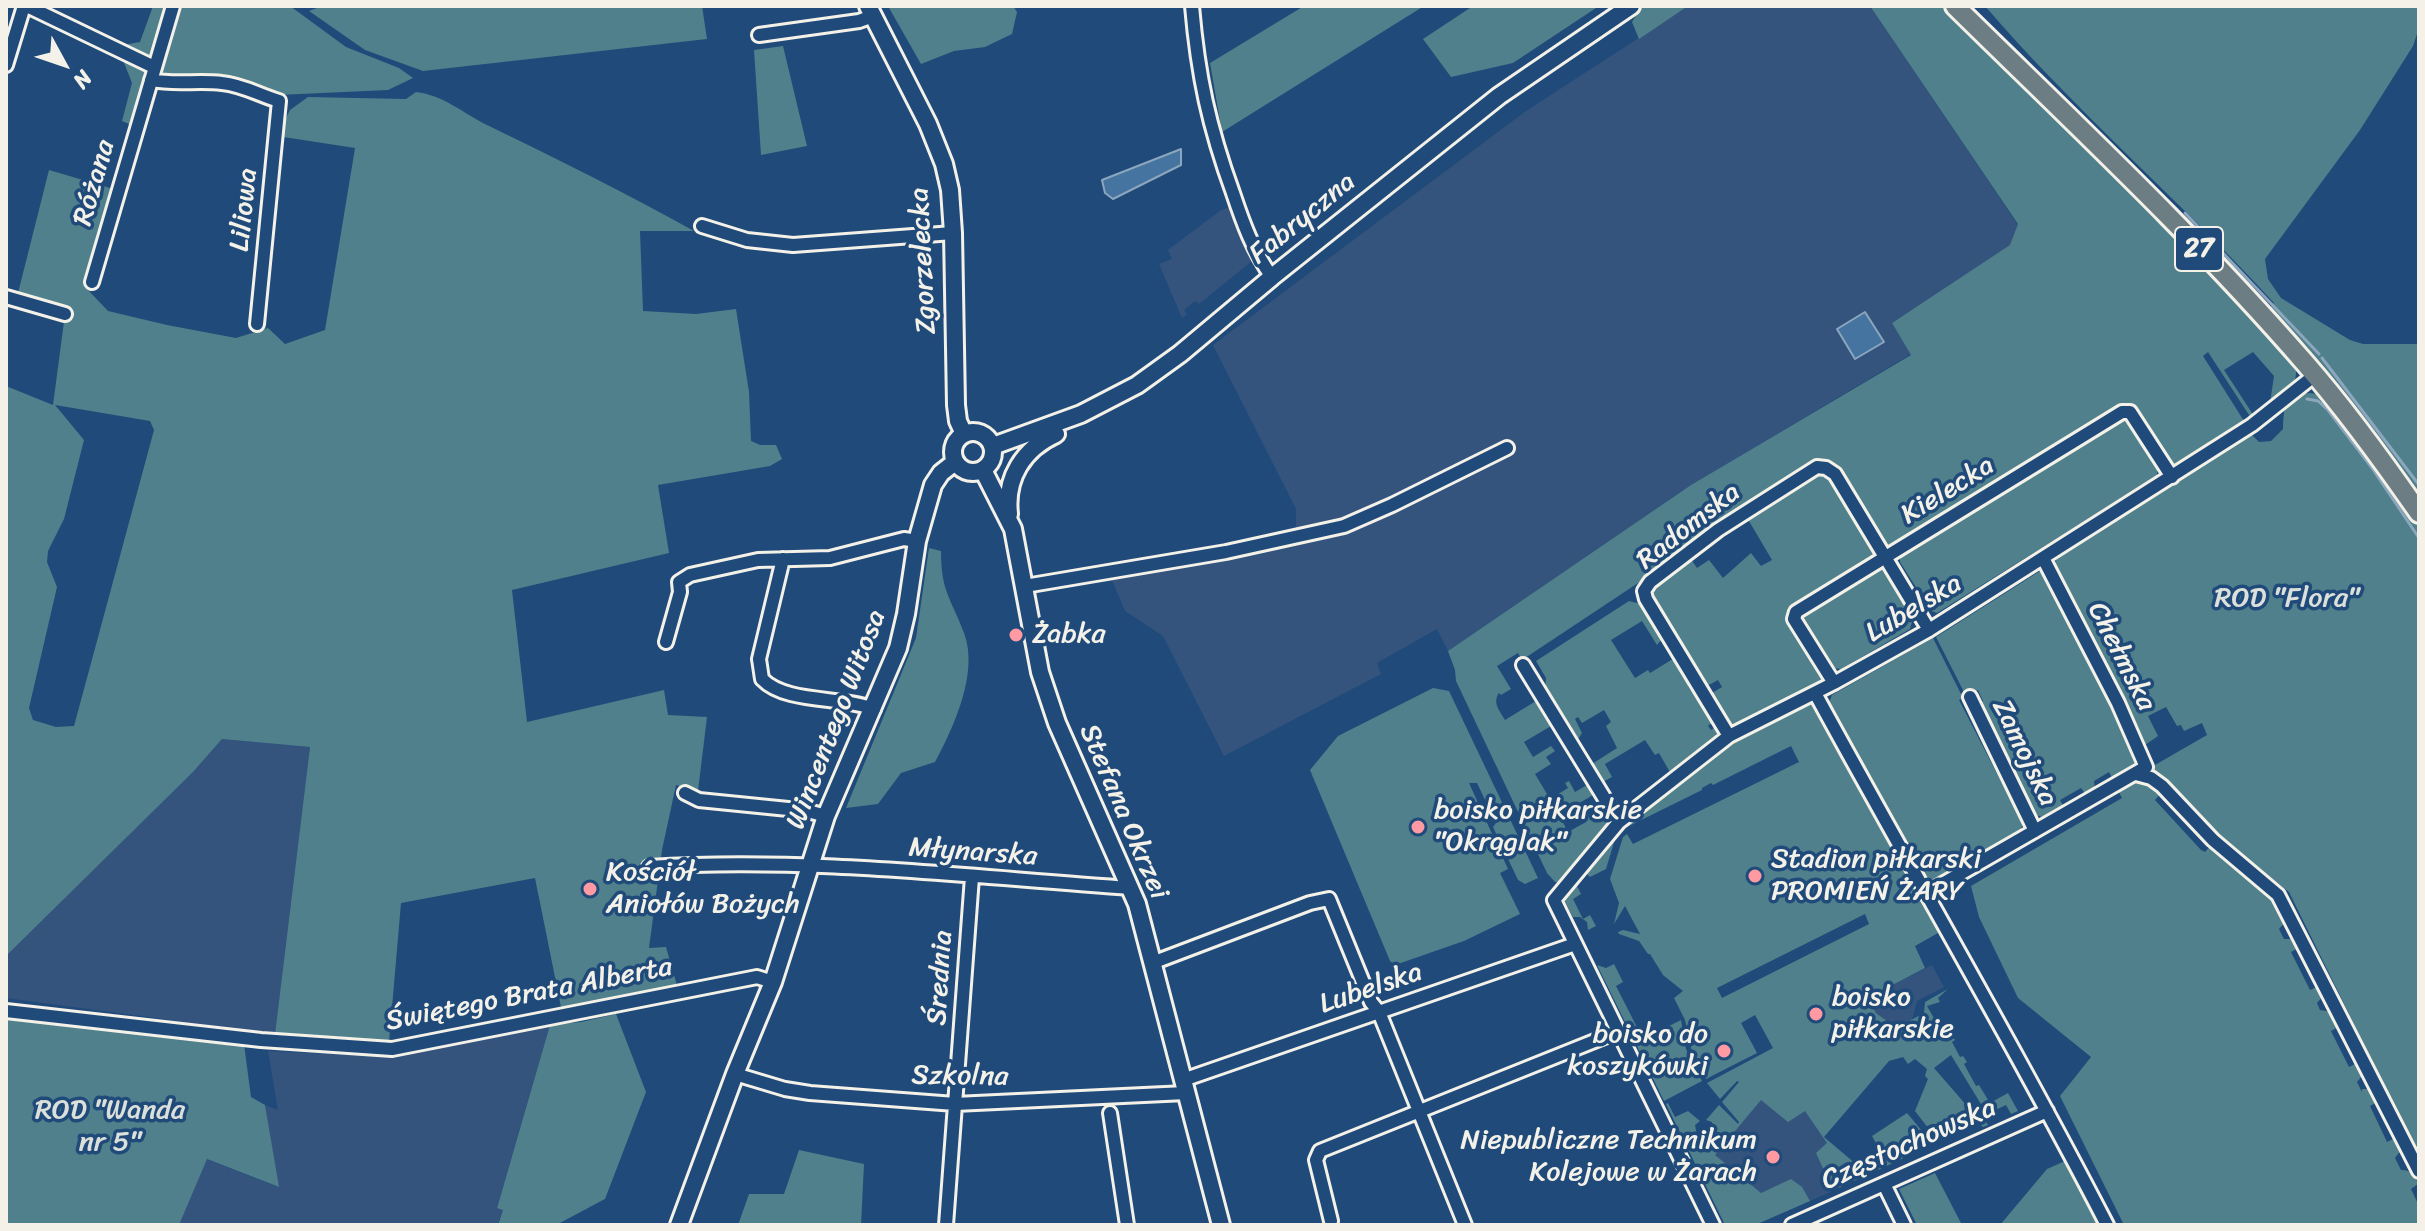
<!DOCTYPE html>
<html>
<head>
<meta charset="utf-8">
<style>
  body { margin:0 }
  #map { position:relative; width:2425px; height:1231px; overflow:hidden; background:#1f4a7a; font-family:Sriracha,sans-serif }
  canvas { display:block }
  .frame { position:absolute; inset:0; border:8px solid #f4f1e8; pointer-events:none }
  .north { position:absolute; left:24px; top:24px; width:80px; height:80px; -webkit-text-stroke:6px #1f4a7a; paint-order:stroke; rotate:130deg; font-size:22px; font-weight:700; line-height:32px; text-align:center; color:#f4f1e8 }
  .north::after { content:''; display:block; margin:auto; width:28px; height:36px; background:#f4f1e8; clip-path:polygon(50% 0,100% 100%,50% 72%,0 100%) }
</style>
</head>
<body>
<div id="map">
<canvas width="2425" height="1231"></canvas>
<div class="frame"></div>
<div class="north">N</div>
</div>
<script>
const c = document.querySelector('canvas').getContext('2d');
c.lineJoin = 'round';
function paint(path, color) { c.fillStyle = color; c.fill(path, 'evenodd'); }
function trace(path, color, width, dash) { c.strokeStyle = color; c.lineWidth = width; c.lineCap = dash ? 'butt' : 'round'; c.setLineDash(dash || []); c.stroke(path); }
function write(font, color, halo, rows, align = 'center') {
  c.font = font + ' Sriracha,sans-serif'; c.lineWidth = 7; c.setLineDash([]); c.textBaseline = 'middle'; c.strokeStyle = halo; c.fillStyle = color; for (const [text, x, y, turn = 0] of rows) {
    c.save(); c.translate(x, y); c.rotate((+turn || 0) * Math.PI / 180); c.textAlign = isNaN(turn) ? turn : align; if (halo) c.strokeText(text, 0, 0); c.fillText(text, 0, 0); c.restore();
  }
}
const built = new Path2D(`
  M1688,6H1870L2018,225L2010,246L1892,323L1911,354L1691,485L1448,651L1437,629L1377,663L1381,674L1224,756L1163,636L1125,611L1109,573L1296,537V509L1213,345L1526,111Z
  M1233,206L1252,261L1199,304L1195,301L1184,310L1187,314L1182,318L1159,264L1172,259L1168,250L1221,210Z
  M222,739L310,747L275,1034L6,998V956L193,772Z
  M1932,965L1944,987L1917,1001L1912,1020L1896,1029L1876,1013L1868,998Z
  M550,1025L497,1207L503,1210L497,1225H179L206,1159L278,1187L265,1105L278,1110L268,1051L391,1057Z
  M1783,1070L1851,1183L1755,1225H1725L1699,1171Z`);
const green = new Path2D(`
  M153,6H173L136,127L122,121L132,83L119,50L112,47L140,42Z
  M177,6H290L346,47L399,68L413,78L388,90L278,95L166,78L158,68Z
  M322,6H702L707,39L423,71L365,50L309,11Z
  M888,6H1013L1017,12L1012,34L985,47L954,51L921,64Z
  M1304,6H1424L1222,132L1210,63Z
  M1473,6H1599L1513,63L1451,77L1423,39Z
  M1642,6H1688L1639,39L1632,22Z
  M1870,6H1946L2235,294L2297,366L2295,381L2270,403L2274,376L2253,352L2224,370L2254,416L2251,418L2208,352L2203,356L2244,421L2175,465L2169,466L2128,403L1885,551L1827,466L1718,523L1638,583L1522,660L1518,653L1497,666L1511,689L1501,695L1499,693C1492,703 1500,711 1505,720L1536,701L1551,726L1524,742L1533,757L1551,746L1555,751L1546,757L1551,764L1535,774L1550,799L1568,788L1565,783L1569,781L1575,792L1587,785L1593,795L1559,815L1568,832L1586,822L1584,817L1601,807L1608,811L1612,822L1564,882H1555L1547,873L1456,681L1455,670L1448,651L1691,485L1911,355L1892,323L2010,245L2018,224Z
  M1985,6H2419V28L2413,46L2360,130L2265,259L2268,279L2281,298L2350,340L2363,344H2419V496L2347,400L2269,309L2274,303C2181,201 2075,111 1985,6Z
  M783,46L807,146L761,155L754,50Z
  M416,92C443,95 463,113 487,125C557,159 626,193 694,231H640L643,311L696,314L736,309L749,392L751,441L760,445H776L782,459L770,466L658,485L669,553L512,590L527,722L664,690L668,715L707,717L698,791L676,785L662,850L649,948L666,947L678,989L562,1012L535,878L401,903L389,1042L275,1034L310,747L222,739L193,772L6,956V386L53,405L65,314L16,301L49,170L117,190L88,290L108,311L167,325L236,338L268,328L285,344L325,330L355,148L277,136L290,110L308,97L406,99ZM55,405L150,421L154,430L74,726L56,727L33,720L29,708L57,587L47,562L48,551L64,519L84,440Z
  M2309,393L2317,394L2329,404L2419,526V1156L2289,892L2217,838L2162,779L2148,769L2207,735L2202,723L2184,731L2181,725L2177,726L2166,707L2148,716L2158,736L2145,745L2054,564L2057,559L2250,433L2259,442L2271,441L2283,429C2284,407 2283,399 2309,393Z
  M2120,419L2130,421L2158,465L2157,476L1937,613L1931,611L1900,562V553Z
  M1813,473L1827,477L1876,557L1787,613L1829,680L1733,727L1712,693L1722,687L1718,680L1707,686L1654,597V586L1690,558L1697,568L1709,560L1723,578L1751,553L1761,566L1772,560L1746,516Z
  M929,548L941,551C941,592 951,598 964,633C979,672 954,727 935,762L901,773L878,804L846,808L916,638Z
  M1879,565L1884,566L1896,581L1892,584L1900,598L1904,596L1917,616L1913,618L1910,629L1841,669L1832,668L1803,621L1800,622L1799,616Z
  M2040,571L2045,573L2138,759L2134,767L2113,780L2109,772L2094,781L2095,790L2086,795L2081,788L2060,800L2065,809L2046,818L2032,814L2019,789L2022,785L2020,780H2015L2009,768L2012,764L2010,758H2004L1979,705L1983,701L1978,690L1966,696L1936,637Z
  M1629,601L1641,604L1662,639L1657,645L1642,621L1611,640L1635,678L1648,670L1650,673L1676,657L1692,684L1688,686L1691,691L1695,689L1714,721L1708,726L1711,730L1717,726L1718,729L1715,740L1671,774L1659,753L1655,755L1645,740L1605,764L1612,777L1603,782L1592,764L1617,748L1606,726L1611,722L1604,710L1582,723L1578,717L1575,719L1582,733L1577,741L1545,689L1546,678L1536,661Z
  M1933,638L1963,698L1959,700L2010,799L2014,798C2021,813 2029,823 2015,837L1931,885L1925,883L1918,872L1829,703L1832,695Z
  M1433,688L1449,691L1538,878L1525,884L1518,880L1493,827L1496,823L1477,783H1469L1508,869L1500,873L1520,914L1464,941L1395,965L1390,961L1310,770L1338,736Z
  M1811,700L1817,704L1938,933L1915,946L1925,968L1868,998L1876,1013L1896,1028L1924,1013L1925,1002L1948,989L1938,998L1940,1002L1927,1006L1935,1020L1938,1018L1941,1029L1945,1027L1948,1040L1953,1037L1955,1040L1952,1042L1960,1057L1963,1056L1967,1062L1964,1064L1976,1086L1979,1085L1990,1103L2008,1093L2018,1111L2011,1114L2006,1105L1987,1114L1951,1055L1934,1068L1981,1122L1985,1120L1988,1125L1983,1127L1979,1123L1938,1141L1915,1111L1928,1079L1925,1076L1927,1069L1915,1059L1908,1064L1903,1057L1889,1061L1824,1137L1863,1170L1870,1167L1872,1173L1833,1190L1816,1153L1827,1143L1805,1111L1788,1122L1761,1100L1715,1155L1761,1193L1791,1179L1802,1187L1810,1201L1755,1225H1725L1666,1104L1668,1103L1675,1117L1688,1111L1700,1121L1695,1125L1697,1135L1706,1138L1714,1132L1712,1122L1706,1120L1719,1105L1738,1124L1739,1122L1722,1102L1739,1082L1737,1081L1720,1099L1707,1083L1773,1048L1755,1015L1741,1023L1757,1053L1706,1079L1691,1048L1685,1020L1674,998L1683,991L1663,975L1650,954H1648L1639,941L1619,934L1618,932L1623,930L1640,934L1625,906L1614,924L1619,903L1610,879L1623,837L1627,834L1633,844L1799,762L1791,746L1713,785L1711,783L1702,788V790L1623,829L1615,839L1606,869L1590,877L1587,874L1577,886L1581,894L1573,899L1583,919L1590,915L1596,926L1588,930L1587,922L1580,917H1573L1563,898L1623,824L1726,744ZM1865,914L1869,924L1722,998L1717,988Z
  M2136,781L2148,783L2163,791L2155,800L2201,850L2205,852L2212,844L2274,895L2286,921L2279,929L2284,939H2293L2300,947L2291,952L2310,990L2319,986L2323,996L2317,1003L2320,1010L2332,1012L2340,1026L2331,1031L2349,1067L2359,1062L2362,1076L2357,1082L2362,1092V1089H2370L2379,1101L2370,1106L2387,1142L2397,1137L2401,1150L2395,1158L2401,1170C2412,1170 2415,1175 2418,1184L2411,1189L2419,1206V1225H2124L2060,1096L2091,1057L2018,998L1979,917L1971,886L2122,798L2117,788Z
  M1614,964L1623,982L1616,986L1643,1039L1681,1020L1686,1049L1702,1081L1664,1101L1597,965L1606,968Z
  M616,1014L646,1092L605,1199L556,1225H498L503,1210L497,1208L550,1025L581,1022Z
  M6,1017L244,1044L251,1097L265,1105L279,1187L207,1159L179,1225H6Z
  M1907,1113L1933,1144L1878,1170L1876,1163L1883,1156L1872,1136Z
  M799,1150L864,1164L861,1225H738L749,1194H784Z
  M2072,1158L2107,1225H2000L2047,1169Z
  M1935,1173L1962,1225H1917L1899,1189Z`);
const water = new Path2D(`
  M1181,149V165L1113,199L1105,193L1102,180Z
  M1865,312L1884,342L1855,359L1837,329Z`);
const stream = new Path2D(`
  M2185,213L2319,354
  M2322,358L2419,485
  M2307,399L2318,401L2328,410L2372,468L2419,538`);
const street = new Path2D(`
  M27,6L154,67
  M1192,6C1198,76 1209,127 1233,193C1243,223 1253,251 1272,277
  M759,35L859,21L873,16
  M6,65L24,6
  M151,80C175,85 198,80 222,83C243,85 259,95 279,101L257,324
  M702,226L747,240L793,245L953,233
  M92,282L173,6
  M6,297L65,314
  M783,559L759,659L762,679C786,704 842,696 874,709
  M1025,586L1226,552L1344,526L1392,505L1507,448
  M666,642L680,592L679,582L690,575L758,560L830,558L904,539L917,541
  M1523,665L1619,822
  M1834,683L1794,619L1796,612L2096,428L2122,412H2130L2172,477
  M1815,693C1912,871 2014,1045 2107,1225
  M1970,697L2035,831
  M1729,736L1646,599L1644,591L1650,582L1718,530L1817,467L1826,468L1835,474L1929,630
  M2136,774L2151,778L2162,786L2213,840L2278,895L2419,1171
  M685,793L699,800L808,811L826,816
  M649,867C810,857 970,877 1131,888
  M1925,894L2146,767L2118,703L2043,558
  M1152,963L1310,903L1329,899L1371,1002L1379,1012L1465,1225
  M6,1011L261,1040L392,1049L757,977L773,982
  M735,1074L785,1089L810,1093L955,1104L1186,1093
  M1183,1080L1575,944
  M1110,1113L1127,1225
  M1884,1184L1904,1225
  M1331,1221L1316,1160L1320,1151L1617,1032
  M946,1225L972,877
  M1713,1225L1554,900L1619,822L1729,736L1834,683L1929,630L2252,425L2315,375
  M1792,1225L2047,1111`);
const secondary = new Path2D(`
  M868,6L928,124L944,164L950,190L953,233L956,405L958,421L964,434
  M953 452a20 20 0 1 1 40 0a20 20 0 1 1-40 0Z
  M993,446L1081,414L1137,385L1180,354L1272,277L1499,96L1631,6
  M983,470L1013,529L1040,672L1057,723L1137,904L1221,1225
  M1009,514C1005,478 1023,449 1056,434
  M679,1225L735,1074L773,982L826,816L898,648L906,614L917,541L933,485L941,473L955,462`);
const primary = new Path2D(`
  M1955,6C2074,123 2196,237 2305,363C2346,410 2383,461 2419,513`);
const markers = [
  [1016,635,8,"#ff9aa2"],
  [1418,827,8,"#ff9aa2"],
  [1755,876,8,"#ff9aa2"],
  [590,889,8,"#ff9aa2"],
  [1816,1014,8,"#ff9aa2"],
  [1724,1051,8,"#ff9aa2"],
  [1773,1157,8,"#ff9aa2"]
];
const shields = [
  [2199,249,48]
];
const shieldNames = [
  ["27",2199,249]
];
const streetNames = [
  ["Różana",95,183,-74],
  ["Liliowa",245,210,-84],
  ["Fabryczna",1303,219,-39],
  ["Zgorzelecka",924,261,-93],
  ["Kielecka",1948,491,-32],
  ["Radomska",1689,527,-38],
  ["Lubelska",1914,609,-31],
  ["Chełmska",2121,657,63],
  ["Wincentego Witosa",837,720,-69],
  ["Zamojska",2024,753,64],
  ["Stefana Okrzei",1123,812,67],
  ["Młynarska",973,853,4],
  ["Średnia",941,978,-86],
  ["Lubelska",1371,989,-19],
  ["Świętego Brata Alberta",529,995,-11],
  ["Szkolna",960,1077,1],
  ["Częstochowska",1909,1145,-24]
];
const parkNames = [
  ["ROD \"Flora\"",2287,599],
  ["ROD \"Wanda",110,1111],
  ["nr 5\"",110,1143]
];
const poiNames = [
  ["Żabka",1032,635],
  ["boisko piłkarskie",1434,811],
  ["\"Okrąglak\"",1434,843],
  ["Stadion piłkarski",1771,860],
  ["PROMIEŃ ŻARY",1771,892],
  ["Kościół",606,873],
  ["Aniołów Bożych",606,905],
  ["boisko",1832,998],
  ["piłkarskie",1832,1030],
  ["boisko do",1708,1035,"right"],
  ["koszykówki",1708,1067,"right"],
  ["Niepubliczne Technikum",1757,1141,"right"],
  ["Kolejowe w Żarach",1757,1173,"right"]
];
paint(built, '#34547e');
paint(green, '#4f808b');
paint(water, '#4574a1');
trace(water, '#8ba6bd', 2);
trace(stream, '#8ba6bd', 3);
trace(street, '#f4f1e8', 18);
trace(secondary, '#f4f1e8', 22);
trace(primary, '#f4f1e8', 24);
trace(street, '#1f4a7a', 12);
trace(secondary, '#1f4a7a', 16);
trace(primary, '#6c7e84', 18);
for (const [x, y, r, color] of markers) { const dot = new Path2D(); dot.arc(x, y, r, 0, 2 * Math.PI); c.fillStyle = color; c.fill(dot); trace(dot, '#1f4a7a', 3); }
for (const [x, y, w] of shields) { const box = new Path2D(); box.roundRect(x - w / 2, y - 22, w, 44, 6); c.fillStyle = '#1f4a7a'; c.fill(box); trace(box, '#f4f1e8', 2); }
write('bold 26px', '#f4f1e8', null, shieldNames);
write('28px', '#f4f1e8', '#1f4a7a', streetNames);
write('28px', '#dbe0da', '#1f4a7a', parkNames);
write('28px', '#f4f1e8', '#1f4a7a', poiNames, 'left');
</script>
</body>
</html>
